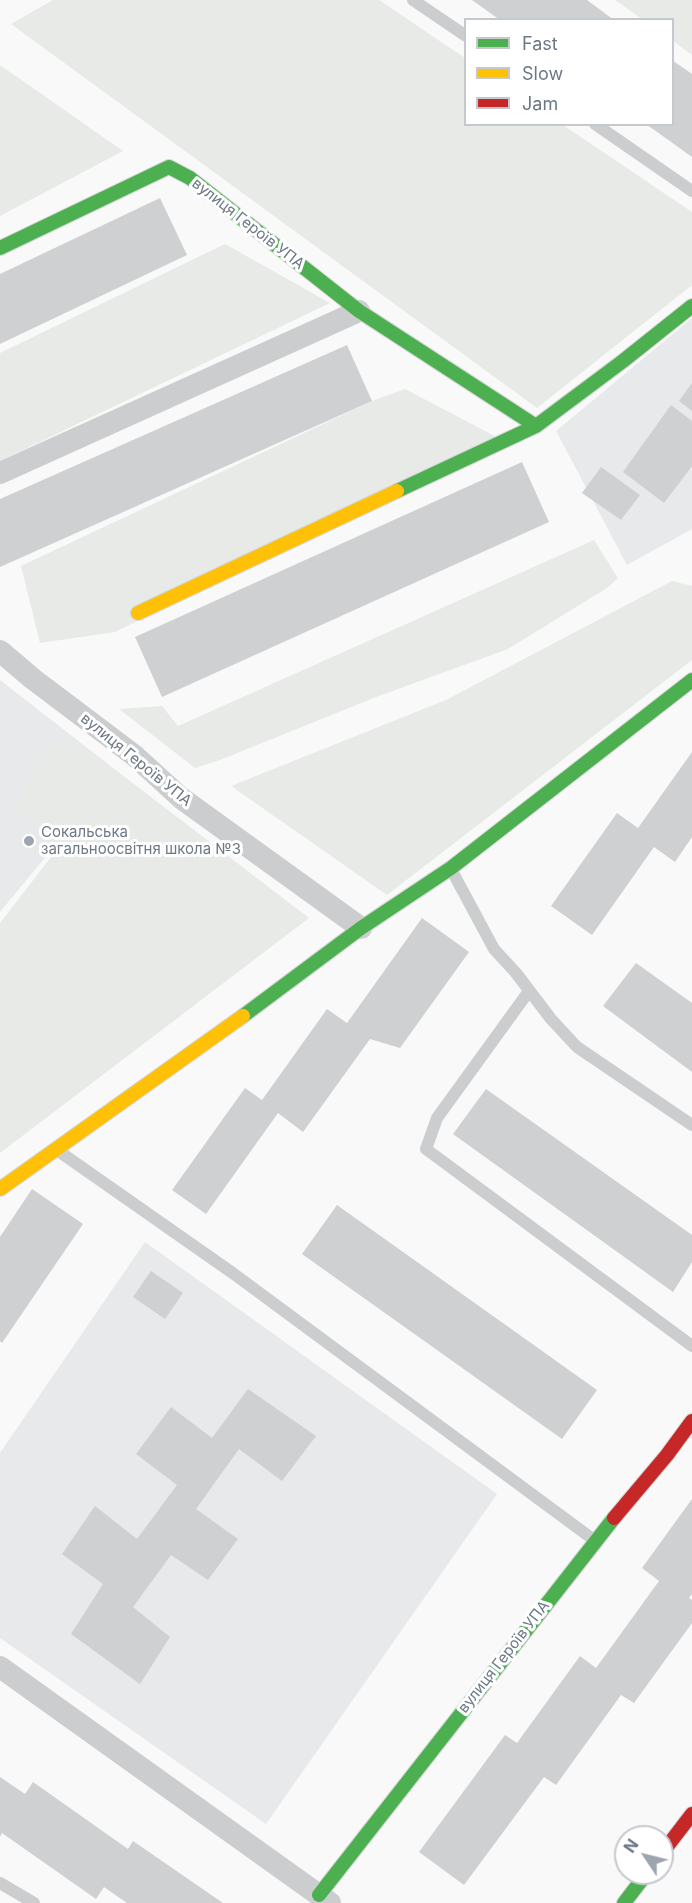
<!DOCTYPE html>
<html>
<head>
<meta charset="utf-8">
<style>
  body { margin:0 }
  #map { position:relative; width:692px; height:1903px; overflow:hidden; background:#f9f9f9; font-family:Inter,sans-serif }
  canvas { display:block }
  .legend { position:absolute; left:464px; top:18px; width:210px; height:108px; box-sizing:border-box; background:#fff; border:2px solid #c4c9ce; margin:0; padding:8px 10px; list-style:none; font-size:18px; color:#6c7885 }
  .legend li { display:flex; align-items:center; gap:12px; height:30px }
  .legend b { width:30px; border:2px solid #c4c9ce }
  .north { position:absolute; left:614px; top:1825px; width:60px; height:60px; box-sizing:border-box; background:#fff; border:2px solid #c4c9ce; border-radius:50%; rotate:305deg; font-size:16px; font-weight:700; line-height:24px; text-align:center; color:#6c7885 }
  .north::after { content:''; display:block; margin:auto; width:21px; height:27px; background:#9da5ae; clip-path:polygon(50% 0,100% 100%,50% 72%,0 100%) }
</style>
</head>
<body>
<div id="map">
<canvas width="692" height="1903"></canvas>
<ul class="legend">
<li><b style="height:8px;background:#4caf50"></b>Fast</li>
<li><b style="height:8px;background:#ffc107"></b>Slow</li>
<li><b style="height:8px;background:#c62828"></b>Jam</li>
</ul>
<div class="north">N</div>
</div>
<script>
const c = document.querySelector('canvas').getContext('2d');
c.lineJoin = 'round';
function paint(path, color) { c.fillStyle = color; c.fill(path, 'evenodd'); }
function trace(path, color, width, dash) { c.strokeStyle = color; c.lineWidth = width; c.lineCap = dash ? 'butt' : 'round'; c.setLineDash(dash || []); c.stroke(path); }
function write(font, color, halo, rows, align = 'center') {
  c.font = font + ' Inter,sans-serif'; c.lineWidth = 6; c.setLineDash([]); c.textBaseline = 'middle'; c.strokeStyle = halo; c.fillStyle = color; for (const [text, x, y, turn = 0] of rows) {
    c.save(); c.translate(x, y); c.rotate((+turn || 0) * Math.PI / 180); c.textAlign = isNaN(turn) ? turn : align; if (halo) c.strokeText(text, 0, 0); c.fillText(text, 0, 0); c.restore();
  }
}
const built = new Path2D(`
  M692,318V529L627,565L556,431Z
  M0,680L117,771L0,912Z
  M145,1242L497,1494L266,1824L0,1638V1453Z`);
const green = new Path2D(`
  M53,0H379L465,58L466,124L563,125L692,212V285L537,408L11,24Z
  M615,0H692V55L673,41L672,20L642,19Z
  M0,65L123,151L0,216Z
  M225,244L330,303L0,461V353Z
  M405,389L508,443L115,632L40,643L21,566L372,401Z
  M594,540L618,578L607,588L508,649L376,697L220,760L195,768L119,709L162,706L178,726Z
  M672,581L692,586V660L387,895L231,786L446,700Z
  M58,740L117,771L309,918L0,1153V923L61,844L12,803Z`);
const building = new Path2D(`
  M472,0H587L614,20H500Z
  M672,60L692,74V157L646,124H672Z
  M160,198L187,255L0,344V274Z
  M347,345L372,401L0,567V499Z
  M692,383V411L679,401Z
  M671,405L692,421V466L664,503L623,472Z
  M522,462L549,522L162,697L135,637Z
  M601,467L640,495L621,520L582,493Z
  M692,752V837L675,862L654,847L592,935L551,906L617,813L638,828Z
  M422,918L469,952L400,1048L370,1039L303,1132L278,1113L206,1214L172,1190L245,1088L262,1100L327,1009L347,1023Z
  M636,963L692,1003V1072L603,1006Z
  M486,1089L692,1235V1262L673,1292L453,1134Z
  M32,1189L83,1224L2,1343L0,1341V1237Z
  M337,1205L597,1390L562,1439L302,1254Z
  M151,1271L183,1293L165,1319L133,1297Z
  M248,1389L316,1436L282,1481L239,1449L196,1509L238,1539L208,1580L171,1555L133,1607L170,1637L140,1684L71,1634L103,1584L62,1554L95,1506L137,1539L177,1485L136,1454L171,1407L212,1438Z
  M692,1499V1594L689,1598L692,1600V1623L634,1703L621,1695L556,1785L544,1777L464,1885L419,1852L505,1735L517,1743L580,1656L596,1668L659,1581L642,1568Z
  M0,1777L25,1794L33,1782L128,1849L133,1841L223,1903H127L104,1887L96,1899L2,1833L0,1837Z`);
const lane = new Path2D(`
  M413,0L466,36
  M595,124L692,191
  M451,869L494,949L516,973L551,1019L577,1047L692,1125
  M529,991L437,1118L426,1149L692,1346
  M57,1150L234,1274L594,1540
  M0,1883L34,1903`);
const street = new Path2D(`
  M0,473L359,311
  M0,651L33,679L135,756L181,798L361,928
  M0,1667L330,1903`);
const fast = new Path2D(`
  M0,248L169,167L190,178L359,311L536,426
  M397,491L536,426L623,361L692,306
  M243,1016L361,928L451,868L692,680
  M319,1895L614,1518
  M624,1903L647,1873`);
const slow = new Path2D(`
  M138,613L397,491
  M0,1189L243,1016`);
const jam = new Path2D(`
  M614,1518L667,1455L692,1421
  M662,1853L692,1814`);
const markers = [
  [29,841,6,"#9da5ae"]
];
const streetNames = [
  ["вулиця Героїв УПА",248,224,38],
  ["вулиця Героїв УПА",136,760,39],
  ["вулиця Героїв УПА",504,1657,-52]
];
const poiNames = [
  ["Сокальська",41,832],
  ["загальноосвітня школа №3",41,849]
];
paint(built, '#e7e9ea');
paint(green, '#e7eae7');
paint(building, '#ced0d1');
trace(fast, '#d5d6d6', 16);
trace(slow, '#d5d6d6', 16);
trace(jam, '#d5d6d6', 16);
trace(lane, '#cccdce', 12);
trace(street, '#cccdce', 22);
trace(fast, '#4caf50', 14);
trace(slow, '#ffc107', 14);
trace(jam, '#c62828', 14);
for (const [x, y, r, color] of markers) { const dot = new Path2D(); dot.arc(x, y, r, 0, 2 * Math.PI); c.fillStyle = color; c.fill(dot); trace(dot, '#fff', 2); }
write('15px', '#6c7885', '#fff', streetNames);
write('15px', '#6c7885', '#fff', poiNames, 'left');
</script>
</body>
</html>
